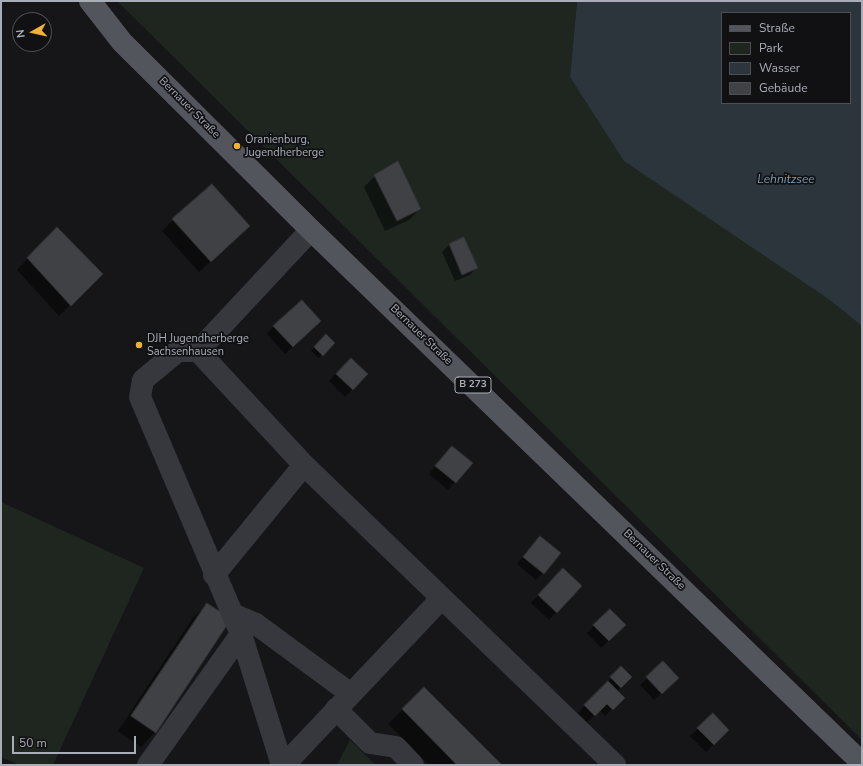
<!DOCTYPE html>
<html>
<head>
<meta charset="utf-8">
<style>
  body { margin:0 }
  #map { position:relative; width:863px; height:766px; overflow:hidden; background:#161618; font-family:"Nunito Sans",sans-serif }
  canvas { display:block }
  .frame { position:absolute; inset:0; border:2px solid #a8adb8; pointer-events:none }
  .legend { position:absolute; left:721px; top:12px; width:130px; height:92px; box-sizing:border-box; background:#111113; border:1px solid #4d4f55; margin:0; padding:5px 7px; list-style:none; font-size:12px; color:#a8adb8 }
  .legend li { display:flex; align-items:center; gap:8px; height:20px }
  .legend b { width:20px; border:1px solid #4d4f55 }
  .north { position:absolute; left:12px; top:12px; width:40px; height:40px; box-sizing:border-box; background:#111113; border:1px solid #4d4f55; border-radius:50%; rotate:262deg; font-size:11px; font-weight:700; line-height:16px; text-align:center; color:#a8adb8 }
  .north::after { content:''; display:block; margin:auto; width:14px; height:18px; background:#f2b134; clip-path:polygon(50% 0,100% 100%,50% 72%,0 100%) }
  .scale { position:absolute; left:12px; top:736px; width:124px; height:18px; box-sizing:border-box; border:2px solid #a8adb8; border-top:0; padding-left:5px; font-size:12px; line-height:14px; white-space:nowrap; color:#a8adb8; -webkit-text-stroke:3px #111113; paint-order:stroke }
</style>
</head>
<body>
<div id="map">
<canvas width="863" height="766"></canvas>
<div class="frame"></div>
<ul class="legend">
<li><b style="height:5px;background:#53555c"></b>Straße</li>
<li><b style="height:11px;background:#1e261f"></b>Park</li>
<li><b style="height:11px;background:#2c353c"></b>Wasser</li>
<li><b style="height:11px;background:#404145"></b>Gebäude</li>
</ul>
<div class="north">N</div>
<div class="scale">50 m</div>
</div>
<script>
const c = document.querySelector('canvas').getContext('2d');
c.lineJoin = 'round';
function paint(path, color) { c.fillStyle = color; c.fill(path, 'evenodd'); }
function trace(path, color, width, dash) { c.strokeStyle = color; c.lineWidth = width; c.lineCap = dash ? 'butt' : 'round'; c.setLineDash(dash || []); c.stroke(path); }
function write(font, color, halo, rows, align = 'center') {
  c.font = font + ' "Nunito Sans",sans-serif'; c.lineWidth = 3.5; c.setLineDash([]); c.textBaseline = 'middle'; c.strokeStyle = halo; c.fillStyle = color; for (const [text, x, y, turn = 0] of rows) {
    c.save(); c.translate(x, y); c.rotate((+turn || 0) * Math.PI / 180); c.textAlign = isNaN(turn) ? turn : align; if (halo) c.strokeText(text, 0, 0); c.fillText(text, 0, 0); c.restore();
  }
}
const green = new Path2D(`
  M117,1H577L570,77L862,326V740Z
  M1,502L144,568L53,765H19L1,757Z
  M350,740L376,765H337Z`);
const water = new Path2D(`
  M577,1H862V326L830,300L624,161L570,77ZM722,13H850V103H722Z`);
const shadow = new Path2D(`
  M375,176L420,209L409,220L385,231L364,187Z
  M173,220L238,237L199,272L162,231Z
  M464,238L477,267L470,275L455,281L442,252L449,245Z
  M46,239L101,274L59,316L17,270Z
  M274,326L312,328L285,354L267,334Z
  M326,336L333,343L319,358L311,351Z
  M343,366L367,374L345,397L329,381Z
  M445,454L471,463L448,490L429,474Z
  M533,545L543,573L536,580L517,564Z
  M556,577L581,586L549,620L531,603Z
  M207,604L155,732L141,747L118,731L192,619Z
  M610,610L624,625L601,648L587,633Z
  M663,663L677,678L654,700L640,685Z
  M621,668L631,677L617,691L623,698L605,716L600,710L587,722L578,713Z
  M424,688L500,765H429L388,724Z
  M713,714L728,730L706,752L690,736Z`);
const building = new Path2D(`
  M398,161L421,209L397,221L374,175Z
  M212,184L250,226L211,262L172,219Z
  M57,227L103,274L71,306L27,258Z
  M464,237L478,268L462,275L449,244Z
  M302,300L321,321L293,347L273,326Z
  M326,334L335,343L323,356L314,347Z
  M351,358L368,374L353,390L336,374Z
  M452,446L473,463L456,483L435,466Z
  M540,536L561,553L544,574L523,557Z
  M563,568L582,586L557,613L538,595Z
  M207,603L231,619L156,733L131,716Z
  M610,609L626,625L609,641L593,625Z
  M663,661L679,678L662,694L646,677Z
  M621,666L632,677L621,688L610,677Z
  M608,681L625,698L613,710L607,704L595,716L584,705Z
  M424,687L502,765H457L402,709Z
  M713,713L729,730L714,745L697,728Z`);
const minor = new Path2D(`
  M198,351L304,465L615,765
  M214,575L304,465
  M232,614L256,624L351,694
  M336,709L370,743L396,747L413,765
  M148,765L241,634
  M282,765L241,634L140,397L143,380L178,351H198L311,230
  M284,765L441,599`);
const major = new Path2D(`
  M90,1L122,42L311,230L862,763`);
const markers = [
  [237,146,4,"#f2b134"],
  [139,345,4,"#f2b134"]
];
const shields = [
  [473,385,36]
];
const shieldNames = [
  ["B 273",473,385]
];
const streetNames = [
  ["Bernauer Straße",189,108,45],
  ["Bernauer Straße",421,335,44],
  ["Bernauer Straße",654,560,44]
];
const poiNames = [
  ["Oranienburg,",245,140],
  ["Jugendherberge",245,153],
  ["DJH Jugendherberge",147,339],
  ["Sachsenhausen",147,352]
];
const waterNames = [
  ["Lehnitzsee",786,180]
];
paint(green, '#1e261f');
paint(water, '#2c353c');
paint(shadow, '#0007');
paint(building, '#404145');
trace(building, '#303034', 1);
trace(minor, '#37383d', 22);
trace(major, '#53555c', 22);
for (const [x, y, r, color] of markers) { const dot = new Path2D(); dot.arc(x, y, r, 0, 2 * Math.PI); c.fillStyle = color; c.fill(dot); trace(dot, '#111113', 1.5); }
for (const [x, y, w] of shields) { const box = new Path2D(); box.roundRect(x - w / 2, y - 8, w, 16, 3); c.fillStyle = '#111113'; c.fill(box); trace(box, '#a8adb8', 1); }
write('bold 10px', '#a8adb8', null, shieldNames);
write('11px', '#a8adb8', '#111113', streetNames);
write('11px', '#a8adb8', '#111113', poiNames, 'left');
write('italic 12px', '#7f9bb3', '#111113', waterNames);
</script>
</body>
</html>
